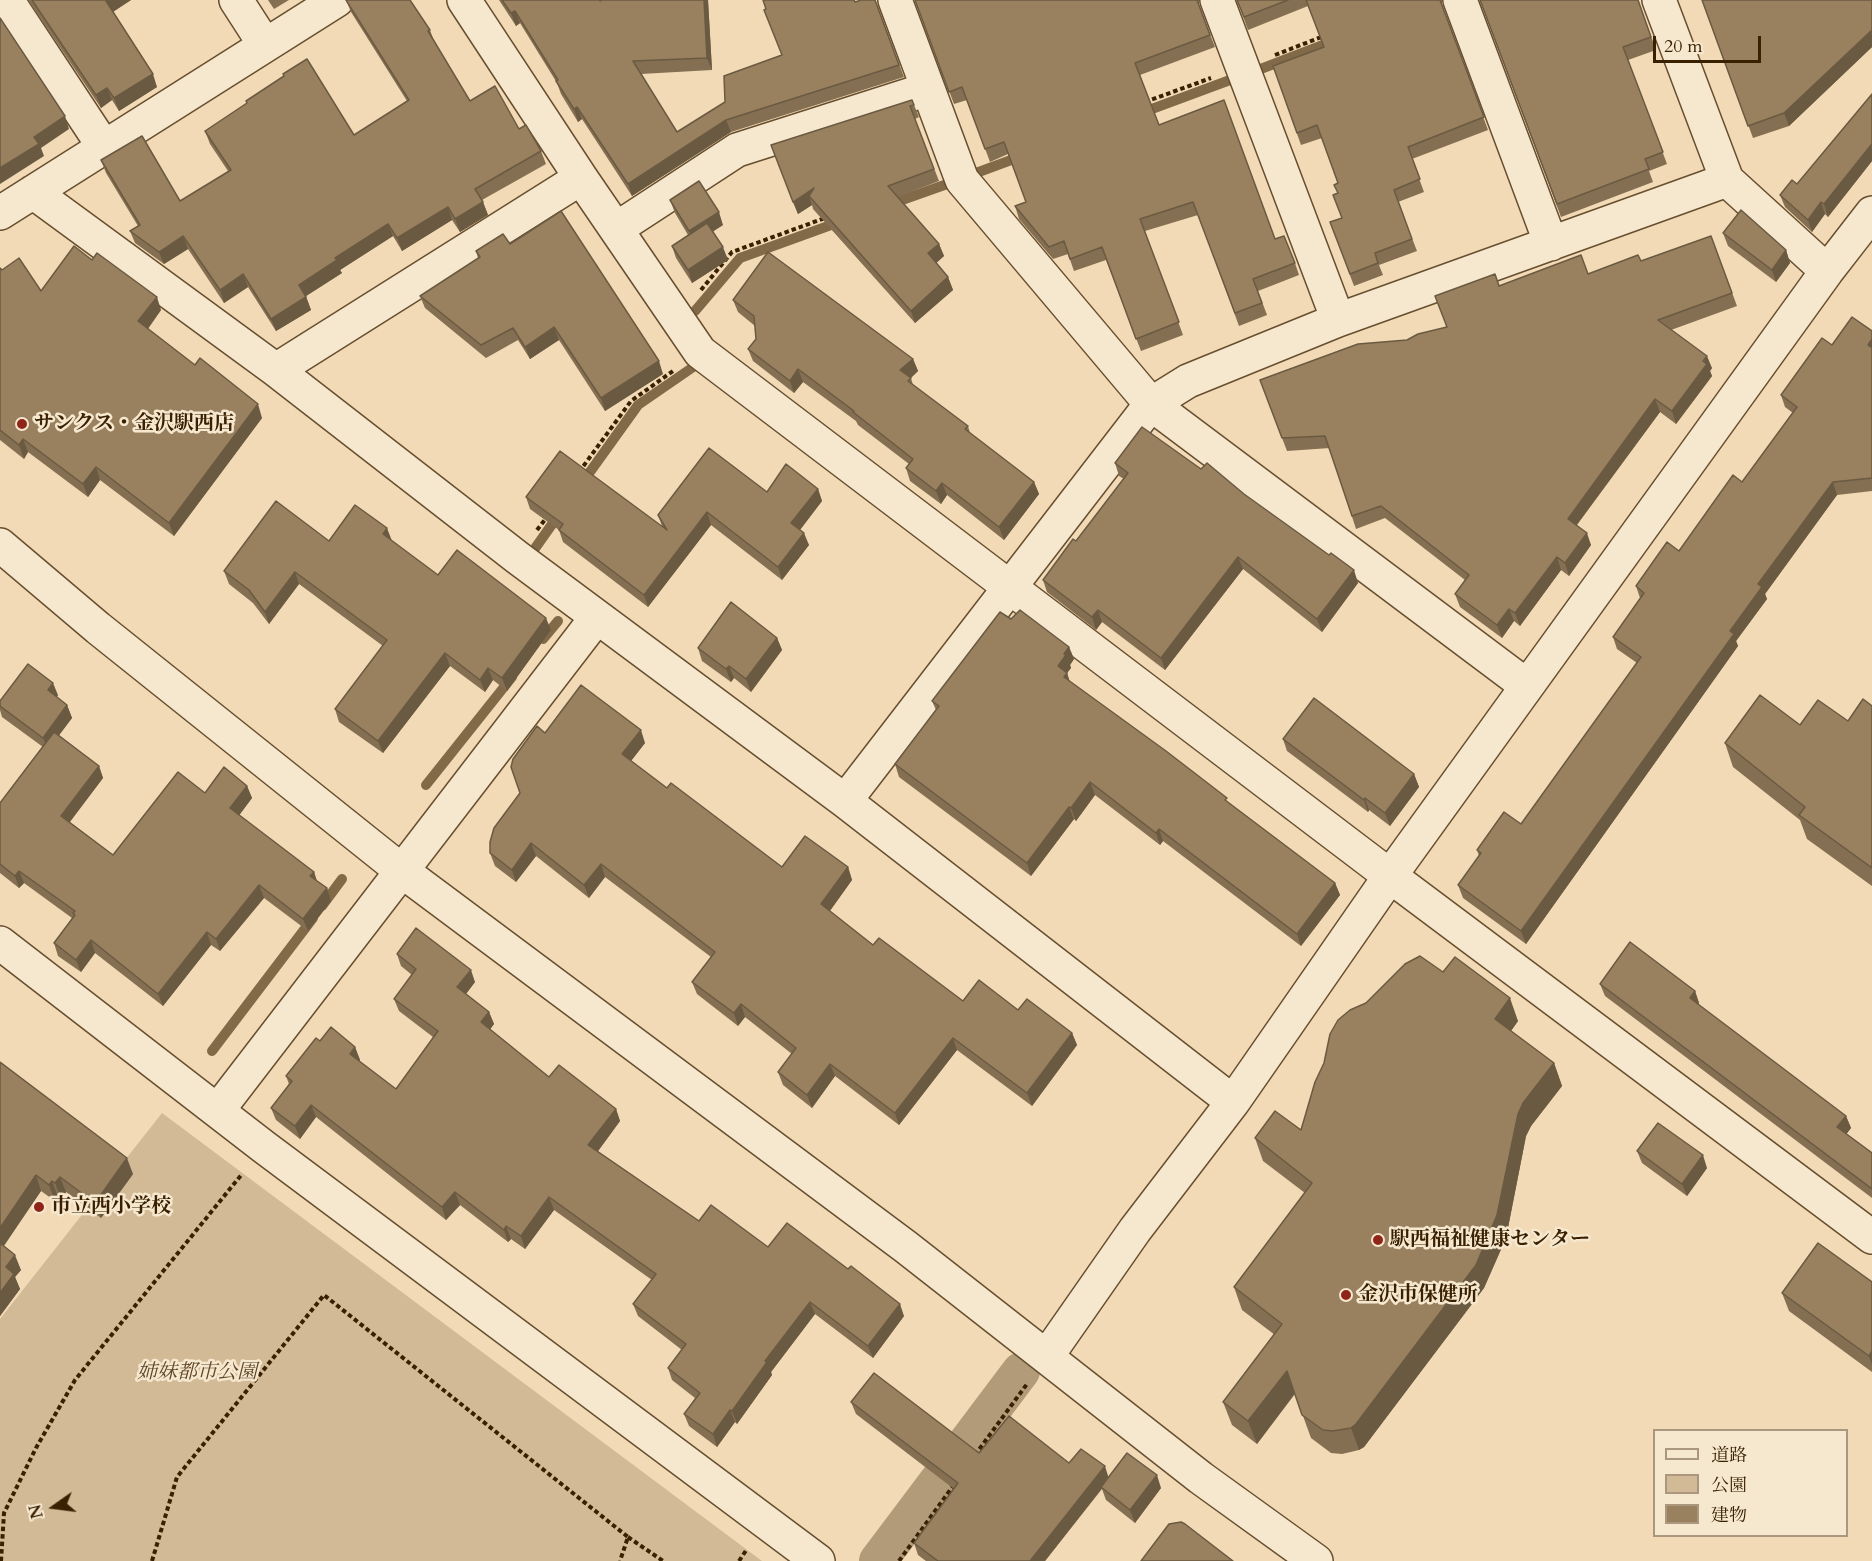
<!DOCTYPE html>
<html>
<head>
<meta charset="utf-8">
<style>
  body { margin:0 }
  #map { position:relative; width:1872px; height:1561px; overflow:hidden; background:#f1dab5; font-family:Cardo,"Noto Serif JP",serif }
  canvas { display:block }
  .legend { position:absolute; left:1653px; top:1429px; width:195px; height:108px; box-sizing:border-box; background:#f6e7cf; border:2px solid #aa977d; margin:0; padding:8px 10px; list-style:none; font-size:18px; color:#392001 }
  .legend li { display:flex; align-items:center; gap:12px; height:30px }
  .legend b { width:30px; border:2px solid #aa977d }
  .north { position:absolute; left:24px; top:1477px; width:60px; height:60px; -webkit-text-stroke:4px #f6e7cf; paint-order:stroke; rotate:256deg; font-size:16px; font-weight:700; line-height:24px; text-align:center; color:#392001 }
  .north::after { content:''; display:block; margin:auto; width:21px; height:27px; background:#392001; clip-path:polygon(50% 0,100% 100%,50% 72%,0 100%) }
  .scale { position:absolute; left:1653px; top:36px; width:108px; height:27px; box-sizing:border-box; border:3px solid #392001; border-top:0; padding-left:8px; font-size:18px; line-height:21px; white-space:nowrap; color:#392001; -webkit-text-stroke:4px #f6e7cf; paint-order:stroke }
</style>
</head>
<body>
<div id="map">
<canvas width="1872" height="1561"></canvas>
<ul class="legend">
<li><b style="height:8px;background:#f6e7cf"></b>道路</li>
<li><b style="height:16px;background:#d2ba96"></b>公園</li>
<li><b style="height:16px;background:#99815f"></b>建物</li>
</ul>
<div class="north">N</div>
<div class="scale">20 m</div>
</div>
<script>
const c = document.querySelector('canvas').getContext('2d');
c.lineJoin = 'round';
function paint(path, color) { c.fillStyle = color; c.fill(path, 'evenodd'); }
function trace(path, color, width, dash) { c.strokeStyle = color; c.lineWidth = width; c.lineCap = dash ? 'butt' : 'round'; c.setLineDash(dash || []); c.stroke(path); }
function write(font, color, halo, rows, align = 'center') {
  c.font = font + ' Cardo,"Noto Serif JP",serif'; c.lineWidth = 5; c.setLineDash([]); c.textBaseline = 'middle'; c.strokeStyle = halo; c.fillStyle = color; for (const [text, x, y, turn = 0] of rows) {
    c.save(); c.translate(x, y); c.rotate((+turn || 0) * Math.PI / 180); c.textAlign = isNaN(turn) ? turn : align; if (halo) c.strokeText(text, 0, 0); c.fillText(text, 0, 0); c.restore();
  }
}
const green = new Path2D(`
  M162,1113L762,1561H0V1319Z`);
const stream = new Path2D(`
  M1258,70L1336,40
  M1141,113L1230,80
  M976,173L1022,156
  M888,205L950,183
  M695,311L740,258L842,221
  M582,483L638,405L699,363
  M531,554L560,513
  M543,639L558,621
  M426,785L512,677
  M322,906L342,879
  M212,1051L313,918`);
const canal = new Path2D(`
  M878,1561L1021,1371`);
const path = new Path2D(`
  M1275,55L1324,36
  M1145,102L1211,78
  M701,290L732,252L825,218
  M579,472L631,401L673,371
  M537,530L547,517
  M975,1455L1027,1384
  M628,1537L663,1561
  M1,1561L4,1513L36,1448L75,1380L242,1174
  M152,1561L177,1477L324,1295L628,1537L620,1561
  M739,1561L747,1549
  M899,1561L953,1486`);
const minor = new Path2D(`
  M7,0L104,147
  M236,0L265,45
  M464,0L581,178L700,352L1390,876
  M895,0L962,180L1151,404L1527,686
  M1217,0L1338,320
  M1460,0L1551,244
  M1659,0L1727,180
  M33,192L276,370L518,558L845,801L1233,1102
  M0,213L337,0
  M616,229L737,150L928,89
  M276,370L581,178
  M845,801L1151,404L1188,381L1338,320L1727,180L1827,271
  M0,943L264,1147L818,1561
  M218,1110L597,617
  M1047,1356L1135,1230L1233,1102L1390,876L1827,271L1872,213`);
const tertiary = new Path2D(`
  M0,545L98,628L402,871L906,1247L1201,1478L1316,1561
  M1390,876L1872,1237`);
const wall = new Path2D(`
  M28,0H131L113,12L157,87L119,111L112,100L101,108Z
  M268,0H289L274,9Z
  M346,0L430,30L434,41L470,101L519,129L541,151L546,164L482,200L488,215L460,232L452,220L402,251L393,236L340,270L342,273L306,296L311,310L276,331L248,287L224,303L188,249L164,264L135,243L130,231L138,226L106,173L101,160L180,201L228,171L210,144L205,131L247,104L246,101L354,135L407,101L351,12Z
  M499,0H600V1L708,0L712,70L641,74L677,132L725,102L782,55L764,10L875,0L904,77L731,132L632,196L582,119L578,122L561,94L557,83L520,23L516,26Z
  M915,0H1199V6L1215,47L1140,75L1159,125L1275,239L1295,263L1299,275L1258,291L1267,315L1239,326L1198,215L1145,231L1183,335L1141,351L1106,260L1074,271L1068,254L1053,259L1019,219L1015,206L1026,202L1008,154L990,162L967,100L954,104Z
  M1237,0H1442V6L1488,130L1412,159L1424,192L1398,202L1417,251L1379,265L1383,275L1354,286L1330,222L1342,218L1338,193V183L1322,138L1301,145L1273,66L1324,47L1308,6L1248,30Z
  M1480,0H1638L1656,50L1628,60L1667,164L1649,171L1653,182L1561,217Z
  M1702,0H1872V47L1789,126L1753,138Z
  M1872,94V161L1828,217L1825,214L1812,232L1785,207L1780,195L1797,184Z
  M912,100L919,117L915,119L939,181L898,197L939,244L944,256L936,263L948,277L953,290L915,323L813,209L812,205L798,214L771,145Z
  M670,200L723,225L713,231L728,260L692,283L676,258L672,246L688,235L675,213Z
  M1723,233L1786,250L1790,263L1776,282L1728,246Z
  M1711,236L1737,306L1671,330L1712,368L1710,371L1712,376L1676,424L1660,412L1577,525L1591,545L1569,576L1561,570L1520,626L1514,621L1502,638L1460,607L1455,594L1465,580L1385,518L1356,529L1330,448L1287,451L1260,380L1407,340L1447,327L1499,286L1588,274L1641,261Z
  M510,244L663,374L605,411L559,340L530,359L518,340L486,358L425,308L420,296L478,258L476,251Z
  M92,260L161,310L148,329L262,418L174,536L100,480L88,497L28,452L24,459L0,440V268L41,291Z
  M733,300L913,359L918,371L911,378L913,385L968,426L970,433L1034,482L1039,494L1004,540L947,495L941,504L910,481L906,468L909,464L858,425L856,421L803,382L794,393L753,361L748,349L756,339L755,326L738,312Z
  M1872,331V491L1837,495L1765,594L1767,599L1736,641L1738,646L1526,944L1463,898L1458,885L1479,856L1477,850L1521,824L1637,663L1617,649L1613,637L1640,598L1636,586L1679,551L1742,482L1793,413L1785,407L1781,395L1832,345Z
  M1115,463L1201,469L1244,494L1358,583L1322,632L1243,569L1165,670L1102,622L1096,630L1047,592L1043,580L1076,541L1124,479L1119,476Z
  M818,489L822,501L800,530L809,545L782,580L711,525L648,607L563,542L559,530L530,509L526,497L662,526L658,515L767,492Z
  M329,541H392L438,575L551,630L507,691L493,680L485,692L450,666L383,753L339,722L335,709L383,646L299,584L269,624L253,603L229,584L224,571Z
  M1011,619L1069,647L1074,659L1070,665L1071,668L1067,673L1070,682L1335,883L1340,895L1301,946L1163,841L1160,845L1095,795L1076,821L1074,819L1031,876L899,777L895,764L936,710L932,701Z
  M777,638L782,650L751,692L734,678L731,682L702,661L698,648Z
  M58,695L57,697L67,705L72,718L59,735L99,766L103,778L70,822L113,855L205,793L247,786L252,798L239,815L314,872L317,881L327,888L331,901L308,931L264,898L220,951L211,945L163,1006L95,953L81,972L58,956L54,943L72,918L24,883L19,888L0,873V803L43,747L2,717L0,710V701Z
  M1872,706V886L1807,839L1800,820L1733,767L1725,743L1800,725L1848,721Z
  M545,733L645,743L631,761L667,788L782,867H848L852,880L830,911L873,945L963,1001L1018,1010L1072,1033L1077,1045L1032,1106L957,1050L899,1125L835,1076L812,1108L783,1085L778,1072L792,1054L745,1017L738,1026L697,994L692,982L711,957L605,877L589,898L536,856L516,882L495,866L490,853L520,793Z
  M1283,739L1414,774L1419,787L1390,826L1369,810L1368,812L1287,751Z
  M397,954L475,982L466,994L489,1012L494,1024L490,1029L549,1077L616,1109L620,1121L598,1151L699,1221L768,1247L904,1316L873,1358L815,1314L771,1372L772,1375L737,1424L735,1422L717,1447L689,1426L684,1414L695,1398L672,1380L668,1368L682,1350L638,1316L633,1304L652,1280L554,1210L525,1249L511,1239L508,1242L460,1205L446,1220L316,1117L300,1139L276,1120L271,1108L289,1084L286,1076L320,1041L355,1047L360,1060L359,1061L396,1089L433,1037L399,1011L394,999L412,975L401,966Z
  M1443,972L1518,1021L1511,1031L1554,1063L1562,1086L1531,1126L1526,1136L1506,1238L1484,1288L1364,1447L1359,1450L1342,1454L1331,1453L1311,1438L1295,1394L1257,1444L1232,1425L1223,1402L1275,1335L1242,1310L1234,1287L1305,1193L1263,1161L1255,1138L1301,1130Z
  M1600,984L1695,991L1699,1003L1698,1005L1846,1116L1851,1128L1846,1134L1872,1153V1198L1605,996Z
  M0,1062L133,1174L101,1218L66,1192L61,1199L58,1197L55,1201L41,1191L4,1246L21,1270L15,1277L20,1289L0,1316Z
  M1637,1151L1707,1168L1687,1196L1642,1163Z
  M1872,1282V1372L1789,1311L1782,1293Z
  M851,1402L979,1453L1069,1463L1109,1477L1161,1488L1135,1523L1106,1500L1102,1489L1045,1561H926L918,1555L914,1543L954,1489L856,1414Z`);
const shadedWall = new Path2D(`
  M107,0H131L111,13L106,1Z
  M704,0H708L712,70L707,58Z
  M515,11L520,23L516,26L511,13Z
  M1872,30V47L1789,126L1784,113Z
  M153,74L157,87L119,111L114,98Z
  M107,88L112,100L101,108L96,95Z
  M577,107L582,119L578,122L574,109Z
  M65,116L69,129L41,148L44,156L0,184V168L34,137Z
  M726,120L731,132L632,196L628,184Z
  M1871,145L1872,149V161L1828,217L1824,204Z
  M814,188L809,196L812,205L798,214L793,202Z
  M483,202L488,215L460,232L455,219Z
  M1821,202L1825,214L1812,232L1808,220Z
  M448,207L452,220L402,251L397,238Z
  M719,212L723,225L694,244L689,231Z
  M388,224L393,236L340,270L342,273L303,298L299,285L335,258Z
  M183,236L188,249L164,264L159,252Z
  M939,244L944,256L933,266L928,253Z
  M723,247L728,260L692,283L688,270Z
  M1786,250L1790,263L1776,282L1772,270Z
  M243,274L248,287L224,303L220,290Z
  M948,277L953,290L915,323L911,311Z
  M157,297L161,310L143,335L138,321Z
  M306,297L311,310L276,331L271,319Z
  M554,327L559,340L530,359L525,347Z
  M1872,339V356L1868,345Z
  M1707,356L1712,368L1710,371L1712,376L1676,424L1672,411Z
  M913,359L918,371L905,383L900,370Z
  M659,361L663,374L605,411L601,398Z
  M798,369L803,382L794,393L790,381Z
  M1655,399L1660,412L1572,531L1568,519Z
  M258,404L262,418L174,536L169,523Z
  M23,439L28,452L24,459L19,445Z
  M96,467L100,480L88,497L83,484Z
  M1034,482L1039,494L1004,540L999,527Z
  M1833,482L1837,495L1765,594L1767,599L1736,641L1738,646L1526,944L1521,931L1730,631L1758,584Z
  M942,483L947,495L941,504L936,491Z
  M818,489L822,501L796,535L791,523Z
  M707,512L711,525L648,607L644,595Z
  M387,528L392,541L383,534Z
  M804,533L809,545L782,580L778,567Z
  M1587,533L1591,545L1569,576L1565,563Z
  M1238,557L1243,569L1165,670L1161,658Z
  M1557,557L1561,570L1520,626L1515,613Z
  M1354,570L1358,583L1322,632L1317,619Z
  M295,572L299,584L269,624L265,612Z
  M1509,609L1514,621L1502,638L1497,625Z
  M1098,610L1102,622L1096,630L1092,617Z
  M546,618L551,630L507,691L502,678Z
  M777,638L782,650L751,692L746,679Z
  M1069,647L1074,659L1070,665L1071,668L1062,679L1058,666L1064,654Z
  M445,653L450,666L383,753L378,741Z
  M729,666L734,678L731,682L726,669Z
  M488,668L493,680L485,692L480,680Z
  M1067,673L1071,686L1064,677Z
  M53,683L58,695L52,703L48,690Z
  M67,705L72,718L48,750L43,738Z
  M641,730L645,743L627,766L622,754Z
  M99,766L103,778L65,828L61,816Z
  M1414,774L1419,787L1390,826L1385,813Z
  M1090,782L1095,795L1076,821L1071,808Z
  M247,786L252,798L235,821L230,808Z
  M1365,798L1369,810L1368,812L1364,800Z
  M1069,807L1074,819L1031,876L1027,863Z
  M1159,829L1163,841L1160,845L1156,833Z
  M531,843L536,856L516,882L512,870Z
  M601,864L605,877L589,898L584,885Z
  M848,867L852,880L826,916L821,904Z
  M19,871L24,883L19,888L15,876Z
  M314,872L318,885L310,876Z
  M1335,883L1340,895L1301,946L1297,934Z
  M259,885L264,898L220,951L216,939Z
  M327,888L331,901L308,931L303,919Z
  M207,932L211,945L163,1006L158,994Z
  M91,940L95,953L81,972L76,960Z
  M471,970L475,982L462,999L457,987Z
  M1695,991L1699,1003L1694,1010L1690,998Z
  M1510,998L1518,1021L1503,1042L1495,1019Z
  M741,1004L745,1017L738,1026L734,1013Z
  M489,1012L494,1024L486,1035L481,1022Z
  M1072,1033L1077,1045L1032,1106L1027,1093Z
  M953,1038L957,1050L899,1125L895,1113Z
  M355,1047L360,1060L355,1066L350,1054Z
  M1554,1063L1562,1086L1531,1126L1526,1136L1506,1238L1484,1288L1364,1447L1359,1450L1351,1428L1523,1103Z
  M830,1064L835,1076L812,1108L807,1095Z
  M311,1105L316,1117L300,1139L295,1126Z
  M616,1109L620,1121L593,1158L588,1145Z
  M1846,1116L1851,1128L1842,1140L1837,1127Z
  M1703,1155L1707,1168L1687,1196L1682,1184Z
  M127,1158L133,1174L101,1218L95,1203Z
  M36,1175L41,1191L0,1251V1228Z
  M60,1177L66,1192L61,1199L55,1183Z
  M52,1181L58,1197L55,1201L49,1185Z
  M455,1192L460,1205L446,1220L442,1207Z
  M549,1197L554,1210L525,1249L521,1236Z
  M506,1226L511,1239L508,1242L504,1230Z
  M15,1255L21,1270L15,1277L20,1289L0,1316V1293L6,1267Z
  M810,1302L815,1314L771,1372L772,1375L737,1424L732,1411L765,1361Z
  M900,1304L904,1316L873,1358L868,1346Z
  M1872,1351V1365L1869,1356Z
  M1287,1371L1295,1393L1257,1444L1248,1421Z
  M730,1410L735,1422L717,1447L713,1434Z
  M1105,1466L1109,1479L1045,1561H1030Z
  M1157,1475L1161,1488L1135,1523L1130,1510Z`);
const building = new Path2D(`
  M32,0H107L106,1L153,74L114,98L107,88L96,95Z
  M346,0H410L430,30L428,31L470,101L495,86L519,129L526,125L541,151L475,189L483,202L455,219L448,207L397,238L388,224L335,258L337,260L299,285L306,297L271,319L243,274L220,290L183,236L159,252L130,231L140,225L101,160L142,136L180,201L231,170L205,131L247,103L246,101L284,76L283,74L307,59L354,135L409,100Z
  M502,0H600V1L602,0H704L707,58L633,61L677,132L725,102L724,76L782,55L764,10L766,9L763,0H854L855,2L861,0H875L899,65L726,120L628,184L577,107L574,109L556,81L558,80L515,11L511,13Z
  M915,0H1197L1210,35L1135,63L1159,125L1224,100L1275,239L1284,236L1295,263L1253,279L1262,303L1235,313L1193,202L1140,219L1179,322L1136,339L1102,247L1070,259L1064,241L1049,247L1015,206L1026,202L1004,142L985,149L962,87L949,92Z
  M1237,0H1288L1244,17Z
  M1306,0H1440L1484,117L1408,147L1420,179L1394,190L1412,239L1375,253L1378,263L1350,274L1330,222L1342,218L1333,195L1338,193L1334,185L1338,183L1317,125L1297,133L1273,66L1324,47Z
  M1480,0H1638L1651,37L1623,47L1663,152L1645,159L1649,169L1557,204Z
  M1702,0H1872V30L1784,113L1748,126Z
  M0,18L65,116L34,137L39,144L0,168Z
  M1872,94V146L1871,145L1824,204L1821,202L1808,220L1780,195L1792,180L1797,184Z
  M912,100L914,105L910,106L934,169L888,186L939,244L928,253L948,277L911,311L809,196L814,188L793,202L771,145Z
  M699,181L719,212L689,231L670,200Z
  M1741,210L1786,250L1772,270L1723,233Z
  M561,211L659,361L601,398L554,327L525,347L513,328L481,345L420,296L480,257L476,251L503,234L510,244Z
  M707,223L723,247L688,270L672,246Z
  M1711,236L1732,293L1658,320L1707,356L1703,361L1707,364L1672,411L1655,399L1568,519L1587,533L1565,563L1557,557L1515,613L1509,609L1497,625L1455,594L1469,575L1381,506L1352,516L1325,436L1282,438L1260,380L1358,344L1407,340L1418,334L1447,327L1435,296L1495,274L1499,286L1581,255L1588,274L1638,255L1641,261Z
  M74,246L92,260L97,253L157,297L138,321L195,365L200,358L258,404L169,523L96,467L83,484L23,439L19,445L0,430V268L2,270L19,258L41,291Z
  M768,252L913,359L900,370L911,378L908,381L968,426L965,429L1034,482L999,527L942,483L936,491L906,468L913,459L853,412L854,411L798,369L790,381L748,349L756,339L754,316L733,300Z
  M1852,317L1872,331V339L1868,345L1872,348V478L1833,482L1758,584L1762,587L1730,631L1734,634L1521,931L1458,885L1481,853L1477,850L1504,812L1521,824L1641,657L1613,637L1644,593L1636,586L1667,542L1679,551L1733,475L1742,482L1797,407L1781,395L1822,338L1832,345Z
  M1142,427L1201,469L1207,463L1244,494L1329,555L1331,553L1354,570L1317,619L1238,557L1161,658L1098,610L1092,617L1043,580L1073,539L1076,541L1128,473L1115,463Z
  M709,448L767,492L786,464L818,489L791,523L804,533L778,567L707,512L644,595L559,530L563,524L526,497L560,451L667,530L658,515Z
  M276,501L329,541L355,505L387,528L383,534L438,575L457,550L546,618L502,678L488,668L480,680L445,653L378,741L335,709L387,640L295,572L265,612L249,590L224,571Z
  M731,602L777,638L746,679L729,666L726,669L698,648Z
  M1020,610L1069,647L1064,654L1066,655L1058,666L1067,673L1064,677L1166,751L1227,798L1225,800L1335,883L1297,934L1159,829L1156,833L1090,782L1071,808L1069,807L1027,863L895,764L939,706L932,701L1000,612L1011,619Z
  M28,664L53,683L48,690L67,705L43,738L0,706V701Z
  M581,685L641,730L622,754L667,788L671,783L782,867L805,836L848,867L821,904L873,945L879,938L963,1001L979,980L1018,1010L1027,999L1072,1033L1027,1093L953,1038L895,1113L830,1064L807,1095L778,1072L796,1048L741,1004L734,1013L692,982L715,952L601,864L584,885L531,843L512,870L490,853V842L494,828L520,793L511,767L513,759L537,726L545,733Z
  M1760,695L1800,725L1818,700L1848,721L1863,699L1872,706V868L1799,815L1805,807L1725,743Z
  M1314,698L1414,774L1385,813L1365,798L1364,800L1283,739Z
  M54,732L99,766L61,816L113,855L178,772L205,793L224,767L247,786L230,808L314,872L310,876L327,888L303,919L259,885L216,939L207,932L158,994L91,940L76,960L54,943L75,915L73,913L75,911L19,871L15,876L0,864V803Z
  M416,928L471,970L457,987L489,1012L481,1022L549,1077L559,1065L616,1109L588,1145L699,1221L711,1205L768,1247L787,1223L848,1269L851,1266L900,1304L868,1346L810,1302L765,1361L767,1362L732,1411L730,1410L713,1434L684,1414L700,1393L668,1368L686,1344L633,1304L656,1274L549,1197L521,1236L506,1226L504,1230L455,1192L442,1207L311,1105L295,1126L271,1108L292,1081L286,1076L316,1038L320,1041L331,1027L355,1047L350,1054L396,1089L438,1031L394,999L416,969L397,954Z
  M1630,942L1695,991L1690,998L1846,1116L1837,1127L1872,1153V1189L1600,984Z
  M1420,956L1443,972L1455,957L1510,998L1495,1019L1554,1063L1523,1103L1518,1114L1497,1215L1476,1265L1356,1424L1351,1428L1333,1431L1323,1430L1302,1415L1287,1371L1248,1421L1223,1402L1282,1324L1234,1287L1312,1183L1255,1138L1275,1111L1301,1130L1315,1082L1324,1063L1330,1034L1338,1020L1350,1010L1366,1003L1405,964Z
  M0,1062L127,1158L95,1203L60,1177L55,1183L52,1181L49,1185L36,1175L0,1228Z
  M1658,1123L1703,1155L1682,1184L1637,1151Z
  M0,1243L15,1255L6,1267L14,1274L0,1293Z
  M1818,1243L1872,1282V1351L1869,1356L1782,1293Z
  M874,1373L979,1453L1009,1416L1069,1463L1081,1449L1105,1466L1030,1561H938L914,1543L958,1483L851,1402Z
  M1127,1453L1157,1475L1130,1510L1101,1487Z
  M1181,1522L1185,1524L1233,1561H1141L1169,1524Z`);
const markers = [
  [22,424,6,"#8f2418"],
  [39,1207,6,"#8f2418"],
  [1378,1240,6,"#8f2418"],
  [1346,1295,6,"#8f2418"]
];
const poiNames = [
  ["サンクス・金沢駅西店",34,424],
  ["市立西小学校",51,1207],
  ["駅西福祉健康センター",1390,1240],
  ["金沢市保健所",1358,1295]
];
const parkNames = [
  ["姉妹都市公園",197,1373]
];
paint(green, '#d2ba96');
trace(stream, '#826a48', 10);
trace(canal, '#b29b78', 38);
trace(minor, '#674e2e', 36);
trace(tertiary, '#674e2e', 36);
trace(path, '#392001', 4, [4.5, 3]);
trace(minor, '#f6e7cf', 33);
trace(tertiary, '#f6e7cf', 33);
paint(wall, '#846f52');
paint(shadedWall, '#6b5a42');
paint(building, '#99815f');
trace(building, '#6b5a42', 1.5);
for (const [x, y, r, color] of markers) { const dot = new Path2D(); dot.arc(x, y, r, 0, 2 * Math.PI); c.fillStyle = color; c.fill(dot); trace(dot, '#f6e7cf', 2); }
write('bold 20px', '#392001', '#f6e7cf', poiNames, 'left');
write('italic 20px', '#5f4626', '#f6e7cf', parkNames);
</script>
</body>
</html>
